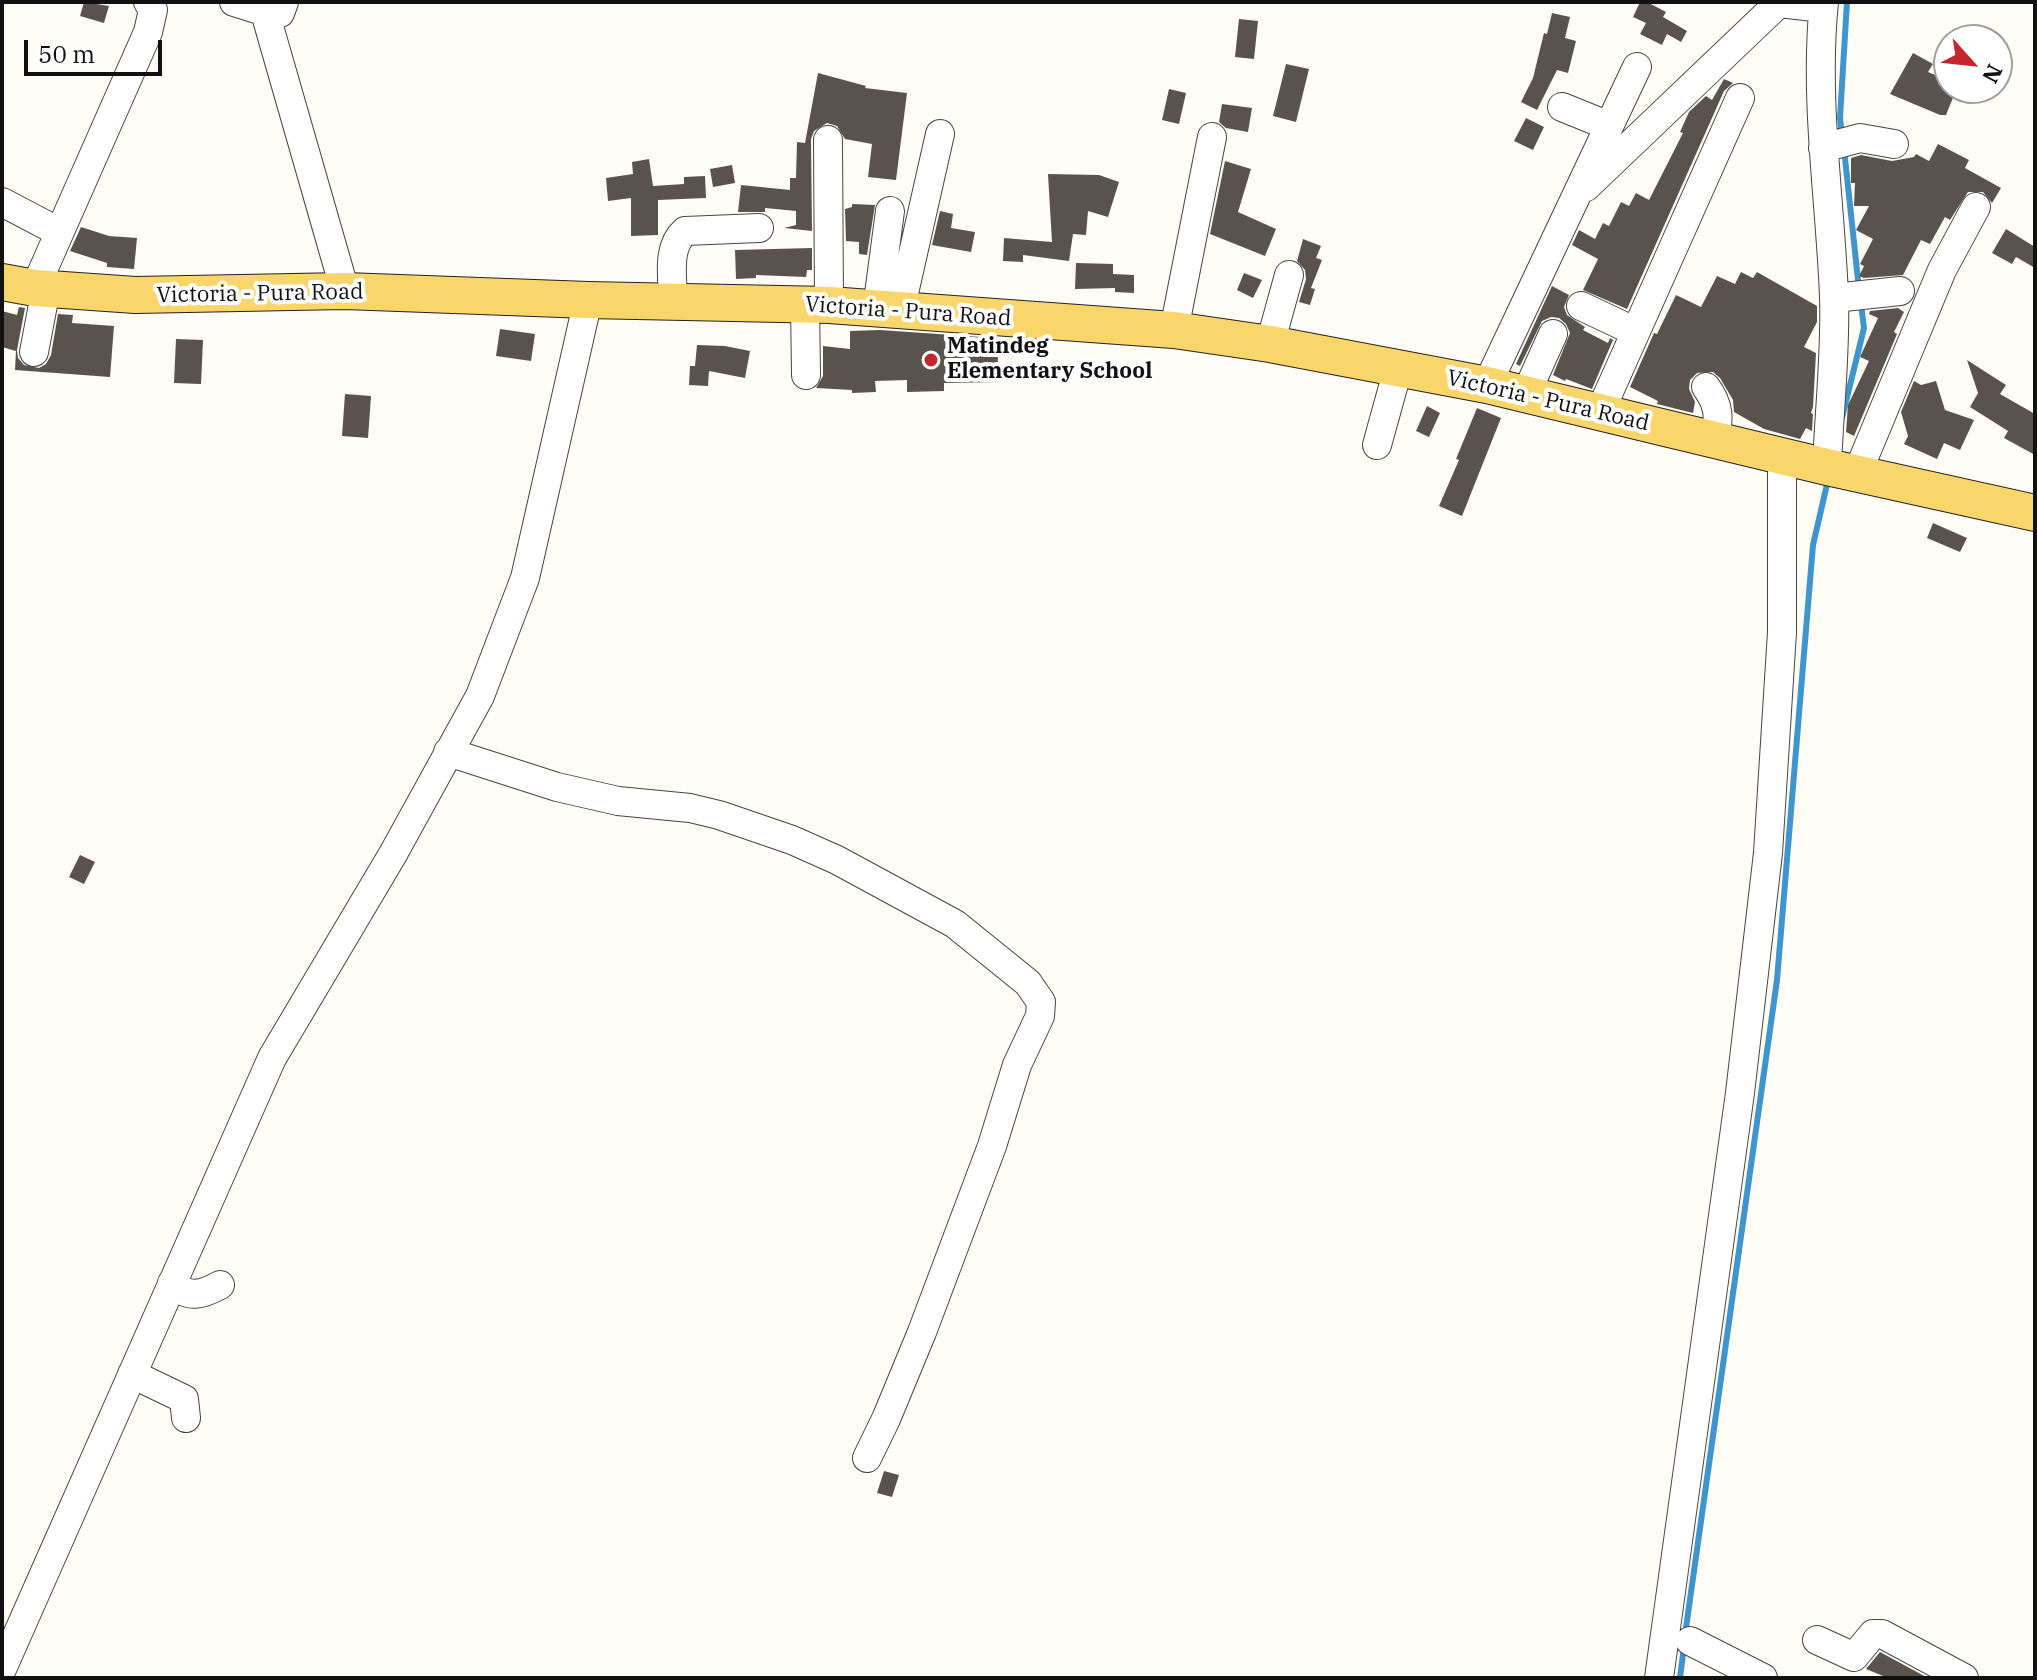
<!DOCTYPE html>
<html>
<head>
<meta charset="utf-8">
<style>
  body { margin:0 }
  #map { position:relative; width:2037px; height:1680px; overflow:hidden; background:#fffdf5; font-family:"IBM Plex Serif",serif }
  canvas { display:block }
  .frame { position:absolute; inset:0; border:4px solid #111; pointer-events:none }
  .north { position:absolute; left:1933px; top:24px; width:80px; height:80px; box-sizing:border-box; background:#fff; border:2px solid #a0a0a0; border-radius:50%; rotate:117deg; font-size:22px; font-weight:700; line-height:32px; text-align:center; color:#111 }
  .north::after { content:''; display:block; margin:auto; width:28px; height:36px; background:#c4262e; clip-path:polygon(50% 0,100% 100%,50% 72%,0 100%) }
  .scale { position:absolute; left:24px; top:40px; width:138px; height:36px; box-sizing:border-box; border:4px solid #111; border-top:0; padding-left:10px; font-size:24px; line-height:28px; white-space:nowrap; color:#111; -webkit-text-stroke:6px #fff; paint-order:stroke }
</style>
</head>
<body>
<div id="map">
<canvas width="2037" height="1680"></canvas>
<div class="frame"></div>
<div class="north">N</div>
<div class="scale">50 m</div>
</div>
<script>
const c = document.querySelector('canvas').getContext('2d');
c.lineJoin = 'round';
function trace(path, color, width, dash) { c.strokeStyle = color; c.lineWidth = width; c.lineCap = dash ? 'butt' : 'round'; c.setLineDash(dash || []); c.stroke(path); }
function paint(path, color) { c.fillStyle = color; c.fill(path, 'evenodd'); }
function write(font, color, halo, rows, align = 'center') {
  c.font = font + ' "IBM Plex Serif",serif'; c.lineWidth = 8; c.setLineDash([]); c.textBaseline = 'middle'; c.strokeStyle = halo; c.fillStyle = color; for (const [text, x, y, turn = 0] of rows) {
    c.save(); c.translate(x, y); c.rotate((+turn || 0) * Math.PI / 180); c.textAlign = isNaN(turn) ? turn : align; if (halo) c.strokeText(text, 0, 0); c.fillText(text, 0, 0); c.restore();
  }
}
const stream = new Path2D(`
  M1842,134L1840,118L1847,2
  M1844,149L1859,289
  M1842,418L1864,328L1861,304
  M1685,1635L1777,980L1813,545L1828,480
  M1680,1678L1684,1646`);
const building = new Path2D(`
  M84,2L109,6L104,23L80,16Z
  M1640,2H1647L1666,12L1663,17L1687,31L1681,42L1667,34L1662,45L1640,34L1646,23L1633,17Z
  M1552,13L1570,17L1565,38L1576,41L1568,73L1557,70L1537,110L1521,102L1533,78L1544,33L1547,34Z
  M1239,19L1258,21L1254,59L1235,57Z
  M1913,53L1933,64L1928,72L1949,81V88H1957L1946,115H1940L1890,94Z
  M1286,64L1309,69L1296,122L1273,116Z
  M818,73L866,86L865,88L907,93L896,180L868,177L872,144L845,139L837,126L827,123L814,131L811,139L812,231L784,228L796,225V211L765,208V212H738L741,185L790,190V178H796L797,142L805,143Z
  M1724,79L1733,83L1724,91L1627,309L1583,290L1598,259L1572,245L1579,230L1595,239L1603,223L1609,226L1621,202L1629,206L1636,193L1649,200L1683,133L1680,132L1689,112L1706,96L1712,100Z
  M1169,89L1186,93L1179,124L1162,120Z
  M1222,104L1252,108L1248,132L1226,128L1219,122Z
  M1526,118L1544,127L1533,150L1514,141Z
  M1938,144L1969,160L1965,168L2001,188L1992,203L1983,192H1968L1950,220L1945,217L1930,244L1921,240L1903,275L1864,278L1859,276L1864,266L1860,264L1873,239L1856,230L1869,206H1854L1855,183H1851V158L1861,155L1892,161L1914,157L1916,154L1929,161Z
  M649,159L653,186L684,184V177L705,176L706,198L658,200V235L631,236V198L608,201L606,178L633,174L632,162Z
  M1225,161L1251,169L1238,212L1276,229L1265,256L1210,234Z
  M732,165L735,183L713,187L710,169Z
  M1048,174L1099,175L1119,182L1108,217L1088,211L1086,235L1073,234L1069,261L1023,255V262L1003,261L1004,238L1052,242Z
  M852,204L875,205L867,255L859,254V242L846,241L845,209L852,207Z
  M940,211L953,214L951,228L975,232L971,252L932,245Z
  M81,227L109,236L137,238L134,269L107,267V263L70,251Z
  M2006,229L2035,247V268L2016,257L2012,264L1992,253Z
  M1303,239L1321,246L1316,258L1322,260L1311,288L1315,289L1310,305L1299,302L1306,279L1305,270L1297,261Z
  M812,248V270H807L806,277L756,275V278L736,279L735,250Z
  M1076,263L1113,264V274L1134,275V293L1115,292V288L1075,289Z
  M1741,272L1753,278L1757,272L1817,306V322L1804,347L1816,353L1813,407L1811,413L1813,414L1812,431L1806,428L1800,439L1764,429L1734,412L1733,400L1720,378L1713,372L1697,373L1690,380L1689,389L1695,402L1693,413L1657,404L1658,401L1630,387L1654,333L1657,334L1676,295L1701,307L1717,276L1735,284Z
  M1244,273L1262,280L1253,298L1237,290Z
  M1552,286L1569,295L1564,307L1567,315L1585,327L1583,330L1608,343L1610,338L1613,340L1592,389L1566,379L1565,381L1553,375L1570,333L1566,324L1559,318L1551,317L1542,321L1520,366L1516,364Z
  M19,307L25,308L17,350L18,358L24,365L39,368L46,364L51,355L58,314L73,315L72,323L114,326L110,377L15,370L16,351L2,347V311L17,315Z
  M1898,308L1904,312L1894,332L1897,334L1854,436L1846,432L1848,405L1869,361L1860,357L1878,318L1869,314L1870,311Z
  M500,329L535,334L531,361L496,356Z
  M880,330L1010,339L1009,355H998L997,382L944,383V391L907,392V380L875,381L876,392L852,393V390L816,388L823,376V346L850,349V331Z
  M176,339L203,340L201,384L174,383Z
  M697,345L725,346L750,351L745,378L709,371L708,386L689,385L690,366H695Z
  M1967,360L2006,385L2000,394L2035,414V455L2004,438L2008,431L1970,407L1978,393Z
  M1914,381L1921,385L1936,381L1945,410L1974,420L1960,450L1944,443L1937,459L1904,444L1908,436L1901,412Z
  M345,394L371,396L368,438L342,436Z
  M1427,406L1440,413L1429,437L1416,431Z
  M1477,408L1501,418L1462,516L1439,506L1459,460L1456,459Z
  M1933,523L1967,538L1960,552L1927,538Z
  M80,855L95,862L84,884L69,877Z
  M884,1471L899,1475L892,1497L877,1493Z
  M1880,1652L1928,1678H1888L1866,1669Z`);
const minor = new Path2D(`
  M234,2L275,15L280,13L284,2
  M262,2L345,291
  M1824,2C1814,100 1830,198 1834,296C1836,352 1829,411 1827,467
  M1562,107L1609,126
  M828,140L829,305
  M1823,148L1860,138L1894,144
  M1586,187L1779,3L1823,8
  M2,202L59,232
  M35,288L148,32L153,10L148,2
  M1834,298L1900,291
  M673,301C673,278 666,248 685,231L759,228
  M805,304L806,375
  M1581,306L1634,331
  M877,309L890,211
  M900,311L940,134
  M1174,330L1212,137
  M1270,344L1289,275
  M34,352L46,289
  M1487,385L1637,67
  M1706,387C1720,406 1719,418 1715,440
  M1526,394L1553,334
  M1600,412L1740,98
  M1377,445L1398,369
  M1857,474L1942,270L1976,207
  M448,752L557,787L618,801L690,808L719,815L792,840L837,860L955,924L1028,983L1041,1002L1040,1016L1017,1065L992,1146L922,1332L886,1419L867,1458
  M172,1283C188,1299 202,1295 220,1285
  M132,1374L184,1399L186,1418
  M1817,1640L1854,1657L1873,1634H1882L1964,1678
  M1690,1641L1763,1678
  M2,1669L272,1058L393,854L480,696L525,578L588,300
  M1659,1678L1740,1093L1768,853L1782,632V456`);
const major = new Path2D(`
  M2,282L35,288L135,295L345,291L588,300L829,305L1174,330L1270,344L1487,385L1827,467L2035,513`);
const markers = [
  [931,360,8,"#c4262e"]
];
const streetNames = [
  ["Victoria - Pura Road",260,294,-1],
  ["Victoria - Pura Road",908,312,4],
  ["Victoria - Pura Road",1548,401,13]
];
const poiNames = [
  ["Matindeg",947,347],
  ["Elementary School",947,372]
];
trace(stream, '#3f96cf', 6);
paint(building, '#5a524d');
trace(minor, '#444', 30);
trace(major, '#222', 38);
trace(minor, '#fff', 28);
trace(major, '#f9d66b', 36);
for (const [x, y, r, color] of markers) { const dot = new Path2D(); dot.arc(x, y, r, 0, 2 * Math.PI); c.fillStyle = color; c.fill(dot); trace(dot, '#fff', 3); }
write('22px', '#111', '#fff', streetNames);
write('bold 22px', '#111', '#fff', poiNames, 'left');
</script>
</body>
</html>
